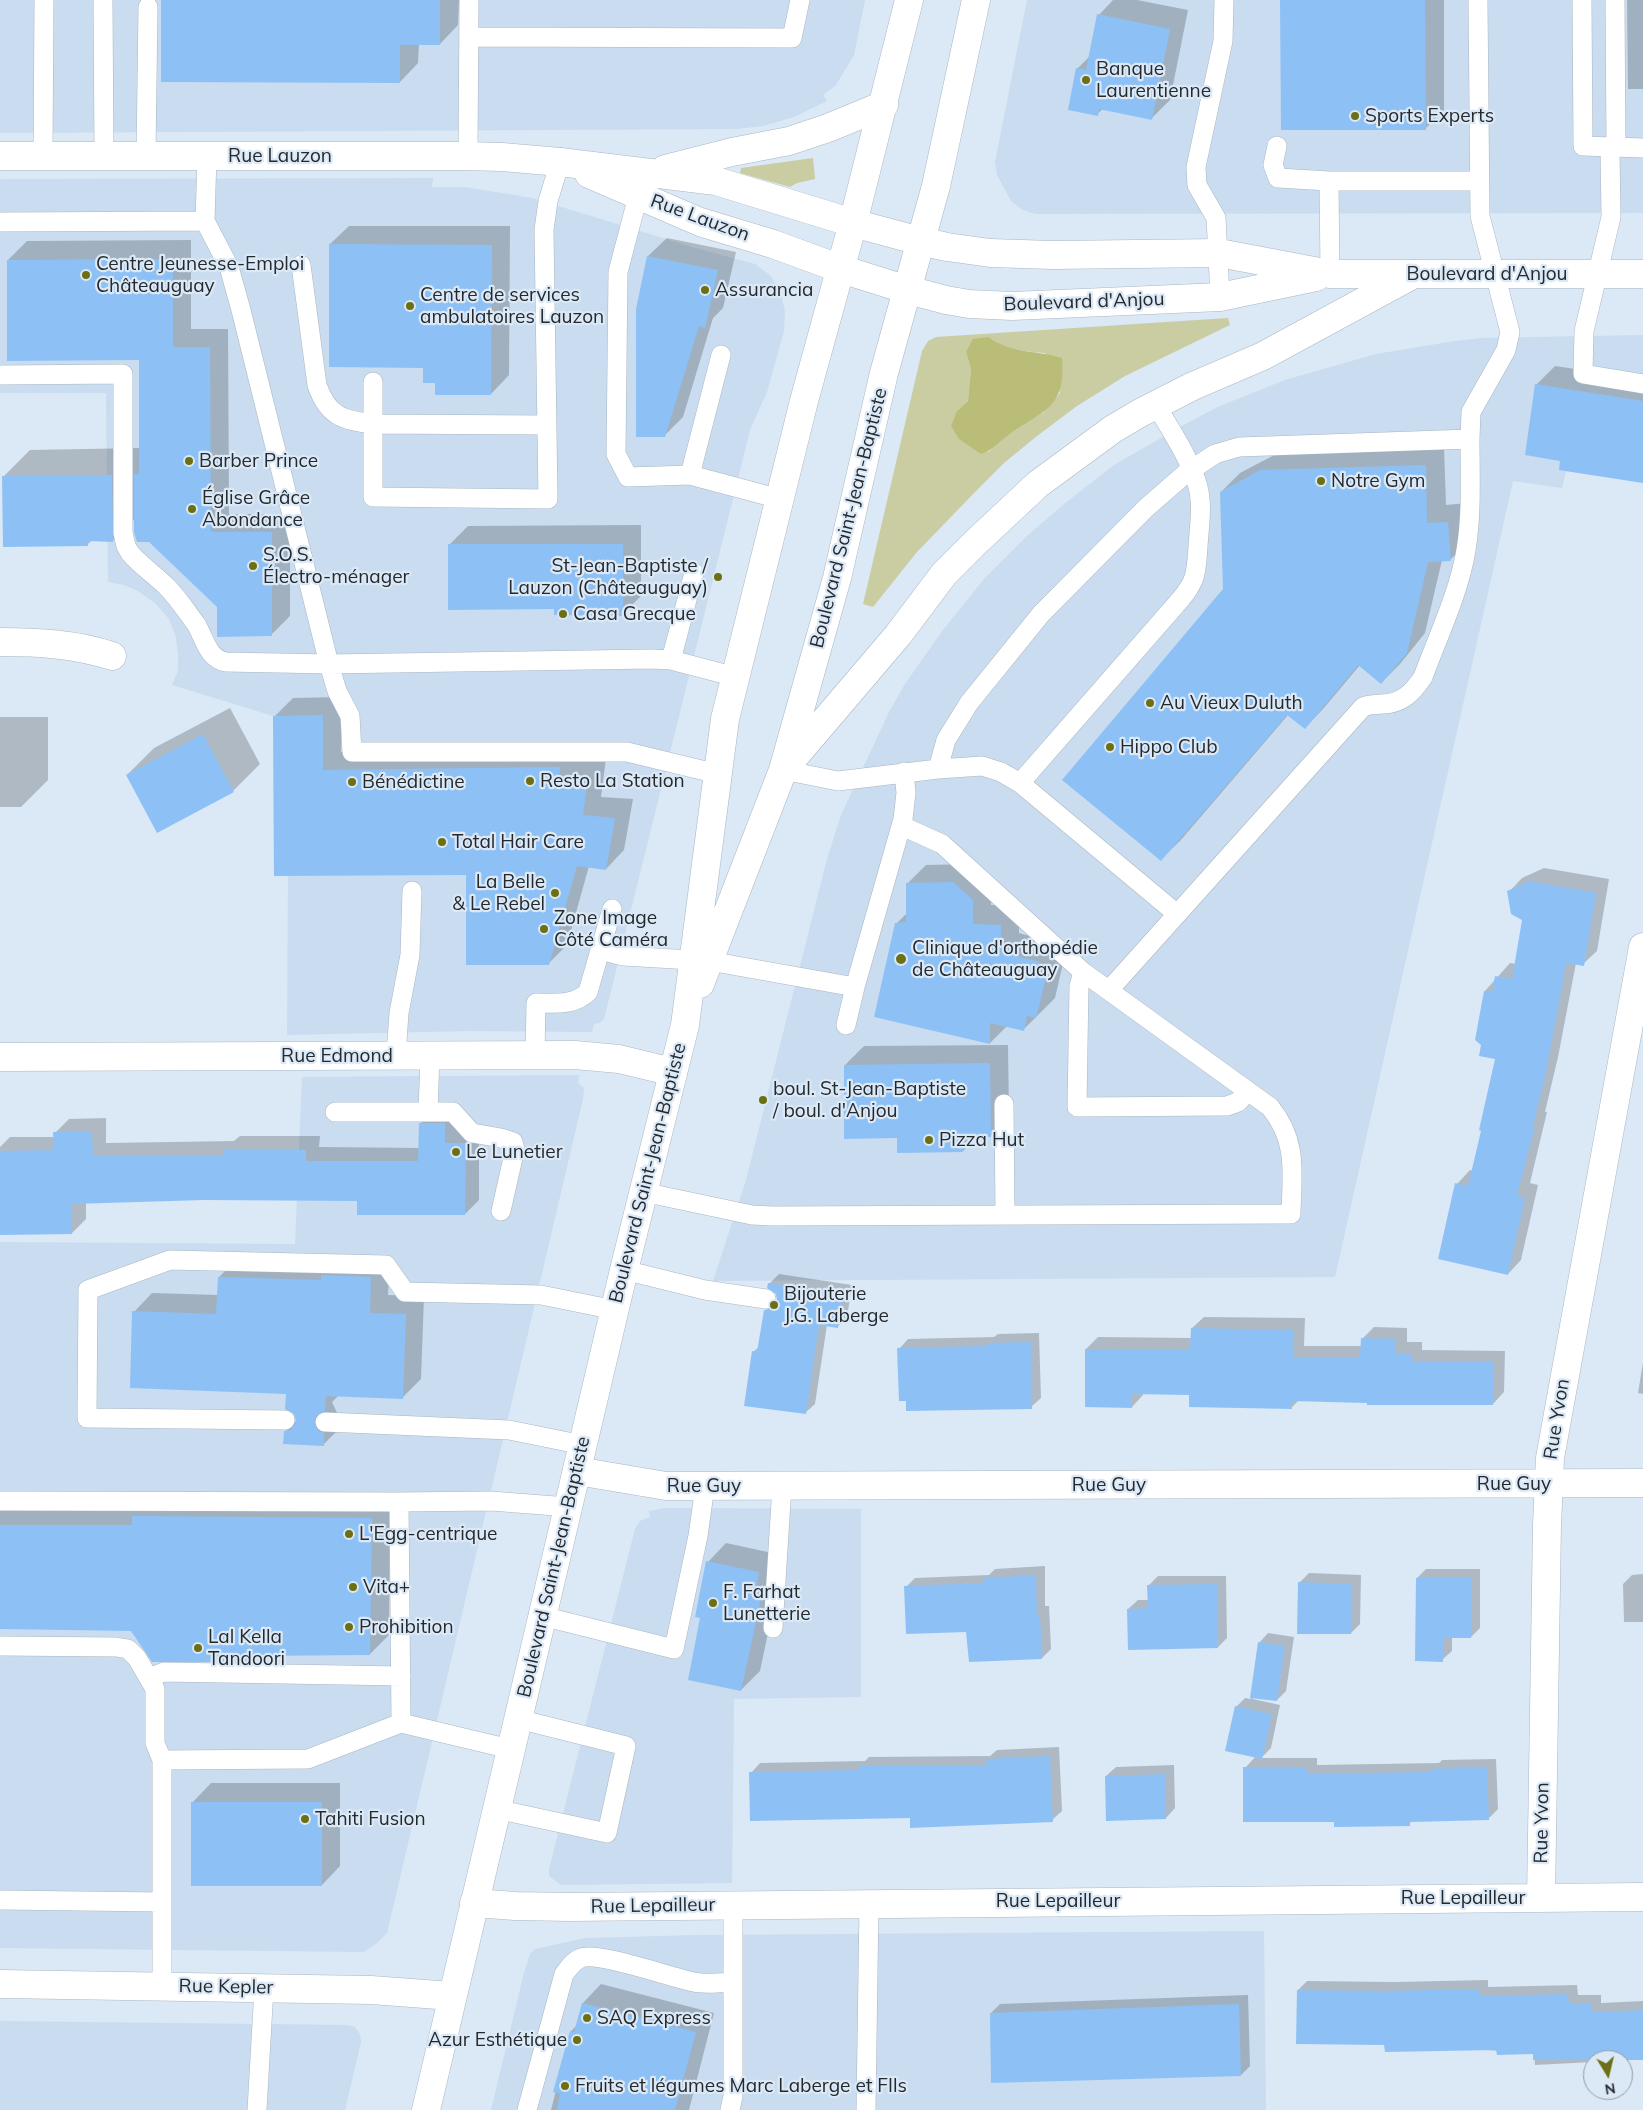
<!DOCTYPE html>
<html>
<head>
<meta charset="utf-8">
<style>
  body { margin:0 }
  #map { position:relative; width:1643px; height:2110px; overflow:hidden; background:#dbe8f6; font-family:Mulish,sans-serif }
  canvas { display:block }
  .north { position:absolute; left:1583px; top:2050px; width:50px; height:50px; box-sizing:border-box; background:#dbe8f6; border:1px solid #929ca6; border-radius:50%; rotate:171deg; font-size:14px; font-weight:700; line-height:20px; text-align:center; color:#24292e }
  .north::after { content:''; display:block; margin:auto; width:18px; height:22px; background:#6c6f13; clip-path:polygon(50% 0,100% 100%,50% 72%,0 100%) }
</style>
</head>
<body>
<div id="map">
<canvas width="1643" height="2110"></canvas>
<div class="north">N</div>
</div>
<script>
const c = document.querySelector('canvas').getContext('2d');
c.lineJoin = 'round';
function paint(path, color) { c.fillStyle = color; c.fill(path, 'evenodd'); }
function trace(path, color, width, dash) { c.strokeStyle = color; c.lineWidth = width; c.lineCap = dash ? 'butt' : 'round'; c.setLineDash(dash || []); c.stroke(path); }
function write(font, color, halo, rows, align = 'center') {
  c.font = font + ' Mulish,sans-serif'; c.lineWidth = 4.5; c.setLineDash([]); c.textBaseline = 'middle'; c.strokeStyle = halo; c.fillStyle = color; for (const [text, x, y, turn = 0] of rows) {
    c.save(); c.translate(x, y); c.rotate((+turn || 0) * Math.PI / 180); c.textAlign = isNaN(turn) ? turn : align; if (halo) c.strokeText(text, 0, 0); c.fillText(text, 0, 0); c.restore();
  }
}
const built = new Path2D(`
  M0,0H865L854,55L836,85L823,95L827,101L794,117L763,126L736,129L0,133Z
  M1027,0H1643V213L1035,214L1021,209L1011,201L997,175L995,162Z
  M433,178L432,187H465L532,198L689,246L755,264L771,276L781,293L785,312L784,331L767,392L750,430L604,1019L600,1023L594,1024L592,1032L470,1031L287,1035L288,876H274L273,716L172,685L178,671V655L176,637L169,619L156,604L138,591L124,585L108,582L106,393H0V179Z
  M1643,335V483L1566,471L1562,488L1513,481L1335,1277L713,1281L746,1180L827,859L841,815L889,712L905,684L943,630L984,579L1028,535L1064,504L1114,465L1189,422L1220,406L1285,380L1376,354L1455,341L1482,338Z
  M579,1075L578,1083L584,1088L583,1099L387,1933L377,1943L364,1952L0,1948V1242L295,1244L302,1077Z
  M666,1508L861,1509V1697L734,1699L732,1883L561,1885L549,1876V1869L635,1529L640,1521L650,1517L649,1511Z
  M1264,1931L1266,2110H491L524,1973L530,1954L535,1949L586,1938L698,1935Z
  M0,2021L348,2025L355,2027L360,2034L361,2042L345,2110H0Z`);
const green = new Path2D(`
  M813,158L815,179L797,183L790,187L740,173L741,168Z
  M1228,318L1230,325L1125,376L1077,406L1037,436L1004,463L978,489L917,552L873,607L863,604L922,351L928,341L936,337ZM989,337C1006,350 1024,351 1045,353L1060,393L1044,412L1008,435L988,452L957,411L968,401L971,369L966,352Z`);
const forest = new Path2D(`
  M989,337C1011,354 1037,350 1062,358C1066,407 1045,410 1010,434C1000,441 993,450 981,454L959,439L951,426L957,411L968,401L971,369L966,352L973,339Z`);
const shadow = new Path2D(`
  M162,0H459L458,25L440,44H419L418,63L400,82Z
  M1113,0H1137L1188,10L1170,100L1151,119L1103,109L1097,114L1077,69L1090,56L1099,15Z
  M1281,0H1444V110L1426,128Z
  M1627,0H1643V89H1628Z
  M349,226H510L509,375L491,394L437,382L330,244Z
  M667,238L736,252L723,308L713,318L683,417L664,436L648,256Z
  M191,240V329H228L229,514H290V616L271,635L136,518L113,540H92L87,545L3,477L30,450L140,448V359L8,260L27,241Z
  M1555,366L1643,379V482L1561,460L1536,385Z
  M1444,447L1446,505L1467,503L1469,541L1450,560H1442L1425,633L1400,664L1381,683L1360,665L1323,709L1305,728L1288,715L1180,841L1161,859L1225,589L1221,492L1240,473L1280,452Z
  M641,525V596L622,615L556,608L449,545L468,526Z
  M341,697V752L578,749L606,758L601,797L633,799L624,850L606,869L589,866L567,945L548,964L467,874H275L274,717L293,698Z
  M230,708L260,764L233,791L127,775L154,748Z
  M0,717H48V780L21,807H0Z
  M972,864L991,881V905L1019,906V933L1058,944L1064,959L1055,998L1024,1029L1007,1026L990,1043L896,924L908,912L907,884L926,865Z
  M1544,868L1609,879L1597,951L1583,964L1576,963L1558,1057L1545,1112H1547L1530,1183L1538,1185L1521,1260L1508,1274L1457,1184L1470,1170L1473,1171L1497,1058L1485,991L1510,963L1516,964L1524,919L1509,892L1522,878Z
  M1008,1045L1009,1117L991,1136H978L963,1151L898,1137L845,1065L864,1046Z
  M434,1110L479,1129V1200L465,1214L358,1200L204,1199L86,1202V1219L72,1233L0,1234V1147L10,1137H55V1133L69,1119L106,1118V1143L234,1141L240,1136H320L319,1147L420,1148V1124Z
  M238,1258L390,1259L388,1295L424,1296L421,1379L402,1398L339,1395L332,1402L337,1413L342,1415V1426L323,1445L285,1432L297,1420L287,1393L134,1312L152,1293L218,1295L219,1277Z
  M779,1274L852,1285L847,1317L838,1326L827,1325L815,1404L805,1413L753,1352L760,1346L765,1311L775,1301H778L777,1294L769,1284Z
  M1204,1317L1305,1318L1304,1346H1362V1339L1374,1327L1407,1328V1342H1422V1350L1505,1351L1504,1392L1493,1404L1299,1400L1292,1407L1191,1393H1143V1395L1132,1407L1086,1349L1098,1337L1192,1338V1328Z
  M1039,1333L1041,1398L1031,1407L899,1349L908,1339L994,1337L998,1334Z
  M1643,1362V1394L1638,1393Z
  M390,1500L389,1635L370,1654L258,1655L252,1661L132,1629L0,1628V1506Z
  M726,1543L777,1554L781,1571L760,1671L741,1690L702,1616L708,1562Z
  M1045,1566V1606H1049L1051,1649L1042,1658L967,1631L906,1587L915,1578L989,1575L995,1569Z
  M1426,1569H1480V1628L1471,1637H1452V1651L1442,1660L1417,1578Z
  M1309,1573L1361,1575L1360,1624L1351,1633L1299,1583Z
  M1643,1574V1622H1624L1623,1584L1632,1575Z
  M1158,1576H1226L1227,1638L1218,1647L1128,1609L1138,1600H1149V1585Z
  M1268,1633L1294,1637L1286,1691L1277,1700L1253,1697V1699L1280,1705L1271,1748L1261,1758H1317V1765L1439,1763L1442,1760L1496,1759L1498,1809L1488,1819L1413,1820L1409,1824L1336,1821L1245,1768L1256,1756L1236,1707L1245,1698L1251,1699L1259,1643Z
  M1059,1747L1062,1811L1052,1820L911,1817L751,1773L760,1763L865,1761L869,1757L990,1756L997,1750Z
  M1174,1765L1175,1808L1166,1818L1106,1776L1116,1767Z
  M211,1783H340V1866L322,1885L193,1802Z
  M1488,1980V1987L1577,1985L1578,1995H1601V2003L1643,2001V2060H1593V2062L1535,2065L1534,2053L1386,2044L1298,1990L1307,1981L1394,1982Z
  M601,1984L714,2013L689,2110H551L571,2031L577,2025L583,2003Z
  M1248,1995L1250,2066L1241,2075L991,2013L1000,2004Z`);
const building = new Path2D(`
  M161,0H440V45H400V83L161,82Z
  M1280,0H1425L1426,130H1281Z
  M1097,14L1170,29L1152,120L1099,109L1098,116L1068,110L1076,68L1086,70Z
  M329,244L492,245L491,395H435V383H423V368L329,367Z
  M647,256L718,270L705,328L699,326L665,437H636V309Z
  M173,259V347H210L211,532H272V636L217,637V607L149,542H137L134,532V474H139V360L7,361V260Z
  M1535,384L1643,401V483L1559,470L1560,461L1525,455Z
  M1426,465L1427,523L1448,522L1451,561L1428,562L1407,653L1381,684L1358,665L1305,729L1287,715L1161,861L1062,780L1223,589L1220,492L1260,470Z
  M112,475L113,542L88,541V546L3,547L2,476Z
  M448,544H623V616L554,615V609L448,610Z
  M323,715V770L560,767L559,777H588L583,815L615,818L606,870L577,866L549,965H466V875L274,876L273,716Z
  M203,734L234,792L157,833L126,775Z
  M1530,881L1596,893L1584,966L1566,963L1546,1072L1533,1125H1535L1517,1196L1525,1198L1508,1275L1438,1259L1455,1183L1468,1186L1481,1131L1479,1130L1495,1059L1479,1056L1481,1045L1475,1040L1484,991L1492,993L1495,976L1512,979L1522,920L1511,914L1507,891Z
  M953,882L973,900V924L1001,925V952L1040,962L1037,975L1046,977L1036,1018L1027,1016L1024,1031L990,1023V1044L874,1017L895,923L906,922V883Z
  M990,1063L991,1137H963V1152L897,1153V1138L844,1139V1065Z
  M419,1123H445V1143H466L465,1215H357V1201L204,1200L72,1204V1234L0,1235V1151L54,1150L53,1132L92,1131L93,1156L224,1155V1149L306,1150V1161H418Z
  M321,1275L371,1277L370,1313L406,1314L403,1399L326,1396L325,1411L316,1416L314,1422L319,1431L324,1433V1446L283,1444L284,1431L291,1430L296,1421L294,1414L285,1409L286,1394L130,1388L132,1311L216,1314L218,1277L321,1280Z
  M768,1283L843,1294L838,1328L819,1325L806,1414L744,1406L752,1351L757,1352L764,1310L771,1309L777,1301L776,1294L767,1288Z
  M1191,1328L1294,1330L1293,1357H1360L1361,1338L1396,1339V1353H1411V1361L1494,1362L1493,1405H1367V1403L1292,1401V1409L1189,1407V1395L1132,1394V1408L1085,1407V1349H1190Z
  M1031,1342L1032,1409L906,1411V1401H899L897,1348L987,1346V1343Z
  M132,1516L372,1518L370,1655L252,1656V1662H152L131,1631L0,1629V1525H132Z
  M706,1561L759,1572L756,1588L763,1589L741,1691L688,1680L700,1618L695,1617Z
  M1036,1575L1037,1615H1040L1042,1659L969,1662L966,1632L906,1634L904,1586L984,1583V1578Z
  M1416,1578H1472L1471,1638H1443V1662L1415,1661Z
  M1298,1582L1352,1584L1351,1634H1297Z
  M1217,1584L1218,1648L1128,1650L1127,1609L1148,1608L1147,1585Z
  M1258,1642L1285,1646L1277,1701L1250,1698Z
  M1235,1706L1272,1714L1262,1759L1225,1751Z
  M1050,1756L1053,1822L910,1828V1818L750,1821L749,1772L859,1770V1766L987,1765L986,1759Z
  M1243,1767H1308V1774L1431,1772V1769L1487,1767L1489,1820L1410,1822V1826L1334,1827V1822H1243Z
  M1165,1774L1166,1819L1106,1821L1105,1776Z
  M191,1802H322V1886H191Z
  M1479,1989L1480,1996L1568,1994L1569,2004H1592V2012L1643,2010V2060H1533V2054L1497,2055L1496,2050L1385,2052L1384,2045L1296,2044L1297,1990L1384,1991Z
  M582,2003L696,2032L675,2110H557L560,2094L553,2092L570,2031L574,2032Z
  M1239,2004L1241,2076L991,2083L990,2013Z`);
const service = new Path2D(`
  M103,0L104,156
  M1582,0L1583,146L1643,148
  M1615,0L1616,148
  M469,37L792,38L800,0
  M1277,146L1273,165L1278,178L1329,181
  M1610,149L1611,217L1584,331L1583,374L1643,384
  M43,156L44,0
  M146,156L148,7
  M468,156L469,0
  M638,196L618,272L616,454L628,477L690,475
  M205,221L229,267L241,310L329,664L652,659L671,660L736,677
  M0,222L205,221L207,156
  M301,265L317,385C328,417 343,420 373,424V382
  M1330,274L1329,181H1479
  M1220,297L1216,218L1197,185L1196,167L1223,41L1224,0
  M721,355L690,475L780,499
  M0,375L123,374V533L126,546L130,553C141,566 155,575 167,587C178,598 187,612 196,624C205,639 207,658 226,662L329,664L337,691L350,716L352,752H627L718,774
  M547,425L373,424V497L548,499L544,230L548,201L560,162
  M671,660L694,573
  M938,769L946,740L969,703L1041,614L1146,508L1185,474L1215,454L1239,447L1470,439L1471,412L1506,350L1510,332L1480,216L1478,1
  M783,770L838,781L938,769L982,766L1001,772L1020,783L1180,600C1197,580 1196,572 1198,547C1199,528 1203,506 1198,487C1191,460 1170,429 1156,405
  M1020,783L1177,914
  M601,950L623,956L709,961L855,987L903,819L906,793L904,772
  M1083,972L1079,986L1077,1107L1227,1106L1238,1102L1248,1091
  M1109,990L1363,707C1370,704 1375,705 1382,704C1402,704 1413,692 1423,677C1438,636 1459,593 1466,550C1472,514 1470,476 1470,439
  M846,1025L855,987
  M535,1055L536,1003C554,1003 574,1006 588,992L612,909
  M396,1056L399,1013L410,955L412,891
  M430,1056L428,1112H453L472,1133L501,1138L513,1142L515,1149L501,1211
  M1004,1104L1005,1215
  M335,1112H428
  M643,1192L752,1215L772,1216L1291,1214C1292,1173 1298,1141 1270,1107L1083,972L942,844L902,826
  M624,1270L705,1290L766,1299
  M285,1420L87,1418L88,1290L170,1260L386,1265L405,1292L541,1295L615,1310
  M325,1422L509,1430L583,1445
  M0,1501L399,1502L491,1501L568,1507
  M399,1502L401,1723
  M542,1616L674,1649L698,1536L705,1486
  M773,1628L782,1486
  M0,1646L116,1647L128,1649L137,1658L155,1689V1743L162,1760
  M149,1678L164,1672L401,1676
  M496,1809L607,1833L626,1746L518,1719
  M0,1900L162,1902
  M162,1986V1760L308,1759L401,1723L510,1749
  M257,2110L264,1988
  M527,2110L564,1974C569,1968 573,1961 581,1958C598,1951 672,1978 694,1982C707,1985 720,1982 733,1982
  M730,2110L733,2096V1905
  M866,2110L869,1903`);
const minor = new Path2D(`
  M0,156H462L502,157L560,162
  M0,642C38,642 75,644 112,656
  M0,1057L575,1055L619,1059L673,1072
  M577,1471L666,1486L1643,1483
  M1541,1898L1547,1525L1550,1458L1643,947
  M474,1903L515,1906L569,1907L1643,1897
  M0,1984L371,1990L452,1996`);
const tertiary = new Path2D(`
  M560,162L716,181L853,223L920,241L947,247L990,253L1053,255L1219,253L1330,274H1643
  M665,169L732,152L789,141L828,128L884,105
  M589,174L700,222L773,244L841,269L908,290L946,300L969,304L1012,306L1220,297L1316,277`);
const trunk = new Path2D(`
  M789,763L898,635L944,574L976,542L1038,484L1113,429L1140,413L1193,386L1263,356L1414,274
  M700,984L783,770L837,578L884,373L936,186L976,0
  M426,2110L624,1270L685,1025L725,719L804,401L853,223L909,0`);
const markers = [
  [1086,80,5,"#6c6f13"],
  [1355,116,5,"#6c6f13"],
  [86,275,5,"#6c6f13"],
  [705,290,5,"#6c6f13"],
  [410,306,5,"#6c6f13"],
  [189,461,5,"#6c6f13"],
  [1321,481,5,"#6c6f13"],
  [192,509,5,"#6c6f13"],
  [253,566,5,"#6c6f13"],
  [718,577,5,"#6c6f13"],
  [563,614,5,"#6c6f13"],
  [1150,703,5,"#6c6f13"],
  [1110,747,5,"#6c6f13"],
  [530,781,5,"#6c6f13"],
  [352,782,5,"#6c6f13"],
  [442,842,5,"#6c6f13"],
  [555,893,5,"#6c6f13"],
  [544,929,5,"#6c6f13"],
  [901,959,6,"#6c6f13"],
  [763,1100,5,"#6c6f13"],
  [929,1140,5,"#6c6f13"],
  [456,1152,5,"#6c6f13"],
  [774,1305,5,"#6c6f13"],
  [349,1534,5,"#6c6f13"],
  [353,1587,5,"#6c6f13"],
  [713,1603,5,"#6c6f13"],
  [349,1627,5,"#6c6f13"],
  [198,1648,5,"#6c6f13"],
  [305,1819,5,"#6c6f13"],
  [587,2018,5,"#6c6f13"],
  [577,2040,5,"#6c6f13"],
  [565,2086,5,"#6c6f13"]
];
const poiNames = [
  ["Banque",1096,69],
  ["Laurentienne",1096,91],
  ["Sports Experts",1365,116],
  ["Centre Jeunesse-Emploi",96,264],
  ["Châteauguay",96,286],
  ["Assurancia",715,290],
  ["Centre de services",420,295],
  ["ambulatoires Lauzon",420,317],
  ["Barber Prince",199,461],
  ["Notre Gym",1331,481],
  ["Église Grâce",202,498],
  ["Abondance",202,520],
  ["S.O.S.",263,555],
  ["Électro-ménager",263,577],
  ["St-Jean-Baptiste /",708,566,"right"],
  ["Lauzon (Châteauguay)",708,588,"right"],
  ["Casa Grecque",573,614],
  ["Au Vieux Duluth",1160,703],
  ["Hippo Club",1120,747],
  ["Resto La Station",540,781],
  ["Bénédictine",362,782],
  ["Total Hair Care",452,842],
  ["La Belle",545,882,"right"],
  ["& Le Rebel",545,904,"right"],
  ["Zone Image",554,918],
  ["Côté Caméra",554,940],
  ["Clinique d'orthopédie",912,948],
  ["de Châteauguay",912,970],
  ["boul. St-Jean-Baptiste",773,1089],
  ["/ boul. d'Anjou",773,1111],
  ["Pizza Hut",939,1140],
  ["Le Lunetier",466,1152],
  ["Bijouterie",784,1294],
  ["J.G. Laberge",784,1316],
  ["L'Egg-centrique",359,1534],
  ["Vita+",363,1587],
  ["F. Farhat",723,1592],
  ["Lunetterie",723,1614],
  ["Prohibition",359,1627],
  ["Lal Kella",208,1637],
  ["Tandoori",208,1659],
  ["Tahiti Fusion",315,1819],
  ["SAQ Express",597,2018],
  ["Azur Esthétique",567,2040,"right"],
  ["Fruits et légumes Marc Laberge et FIls",575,2086]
];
const streetNames = [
  ["Rue Lauzon",280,156],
  ["Rue Lauzon",700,218,20],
  ["Boulevard d'Anjou",1487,274],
  ["Boulevard d'Anjou",1084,302,-2],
  ["Boulevard Saint-Jean-Baptiste",849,518,-76],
  ["Rue Edmond",337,1056],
  ["Boulevard Saint-Jean-Baptiste",648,1173,-76],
  ["Rue Yvon",1557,1419,-81],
  ["Rue Guy",1514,1484],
  ["Rue Guy",1109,1485],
  ["Rue Guy",704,1486],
  ["Boulevard Saint-Jean-Baptiste",554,1567,-77],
  ["Rue Yvon",1542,1823,-89],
  ["Rue Lepailleur",1463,1898],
  ["Rue Lepailleur",1058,1901],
  ["Rue Lepailleur",653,1906,-1],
  ["Rue Kepler",226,1987,1]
];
paint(built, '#cadcef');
paint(green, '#cacda1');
paint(forest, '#b9bd77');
paint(shadow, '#0003');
paint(building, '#8dc1f5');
trace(service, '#a9b6c3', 20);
trace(minor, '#a9b6c3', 29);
trace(tertiary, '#a9b6c3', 29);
trace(trunk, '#a9b6c3', 29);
trace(service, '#fff', 19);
trace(minor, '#fff', 28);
trace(tertiary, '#fff', 28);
trace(trunk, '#fff', 28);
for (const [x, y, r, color] of markers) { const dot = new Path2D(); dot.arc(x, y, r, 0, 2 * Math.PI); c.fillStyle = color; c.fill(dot); trace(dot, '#dbe8f6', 2); }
write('19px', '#24292e', '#dbe8f6', poiNames, 'left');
write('19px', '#24292e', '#dbe8f6', streetNames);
</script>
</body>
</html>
